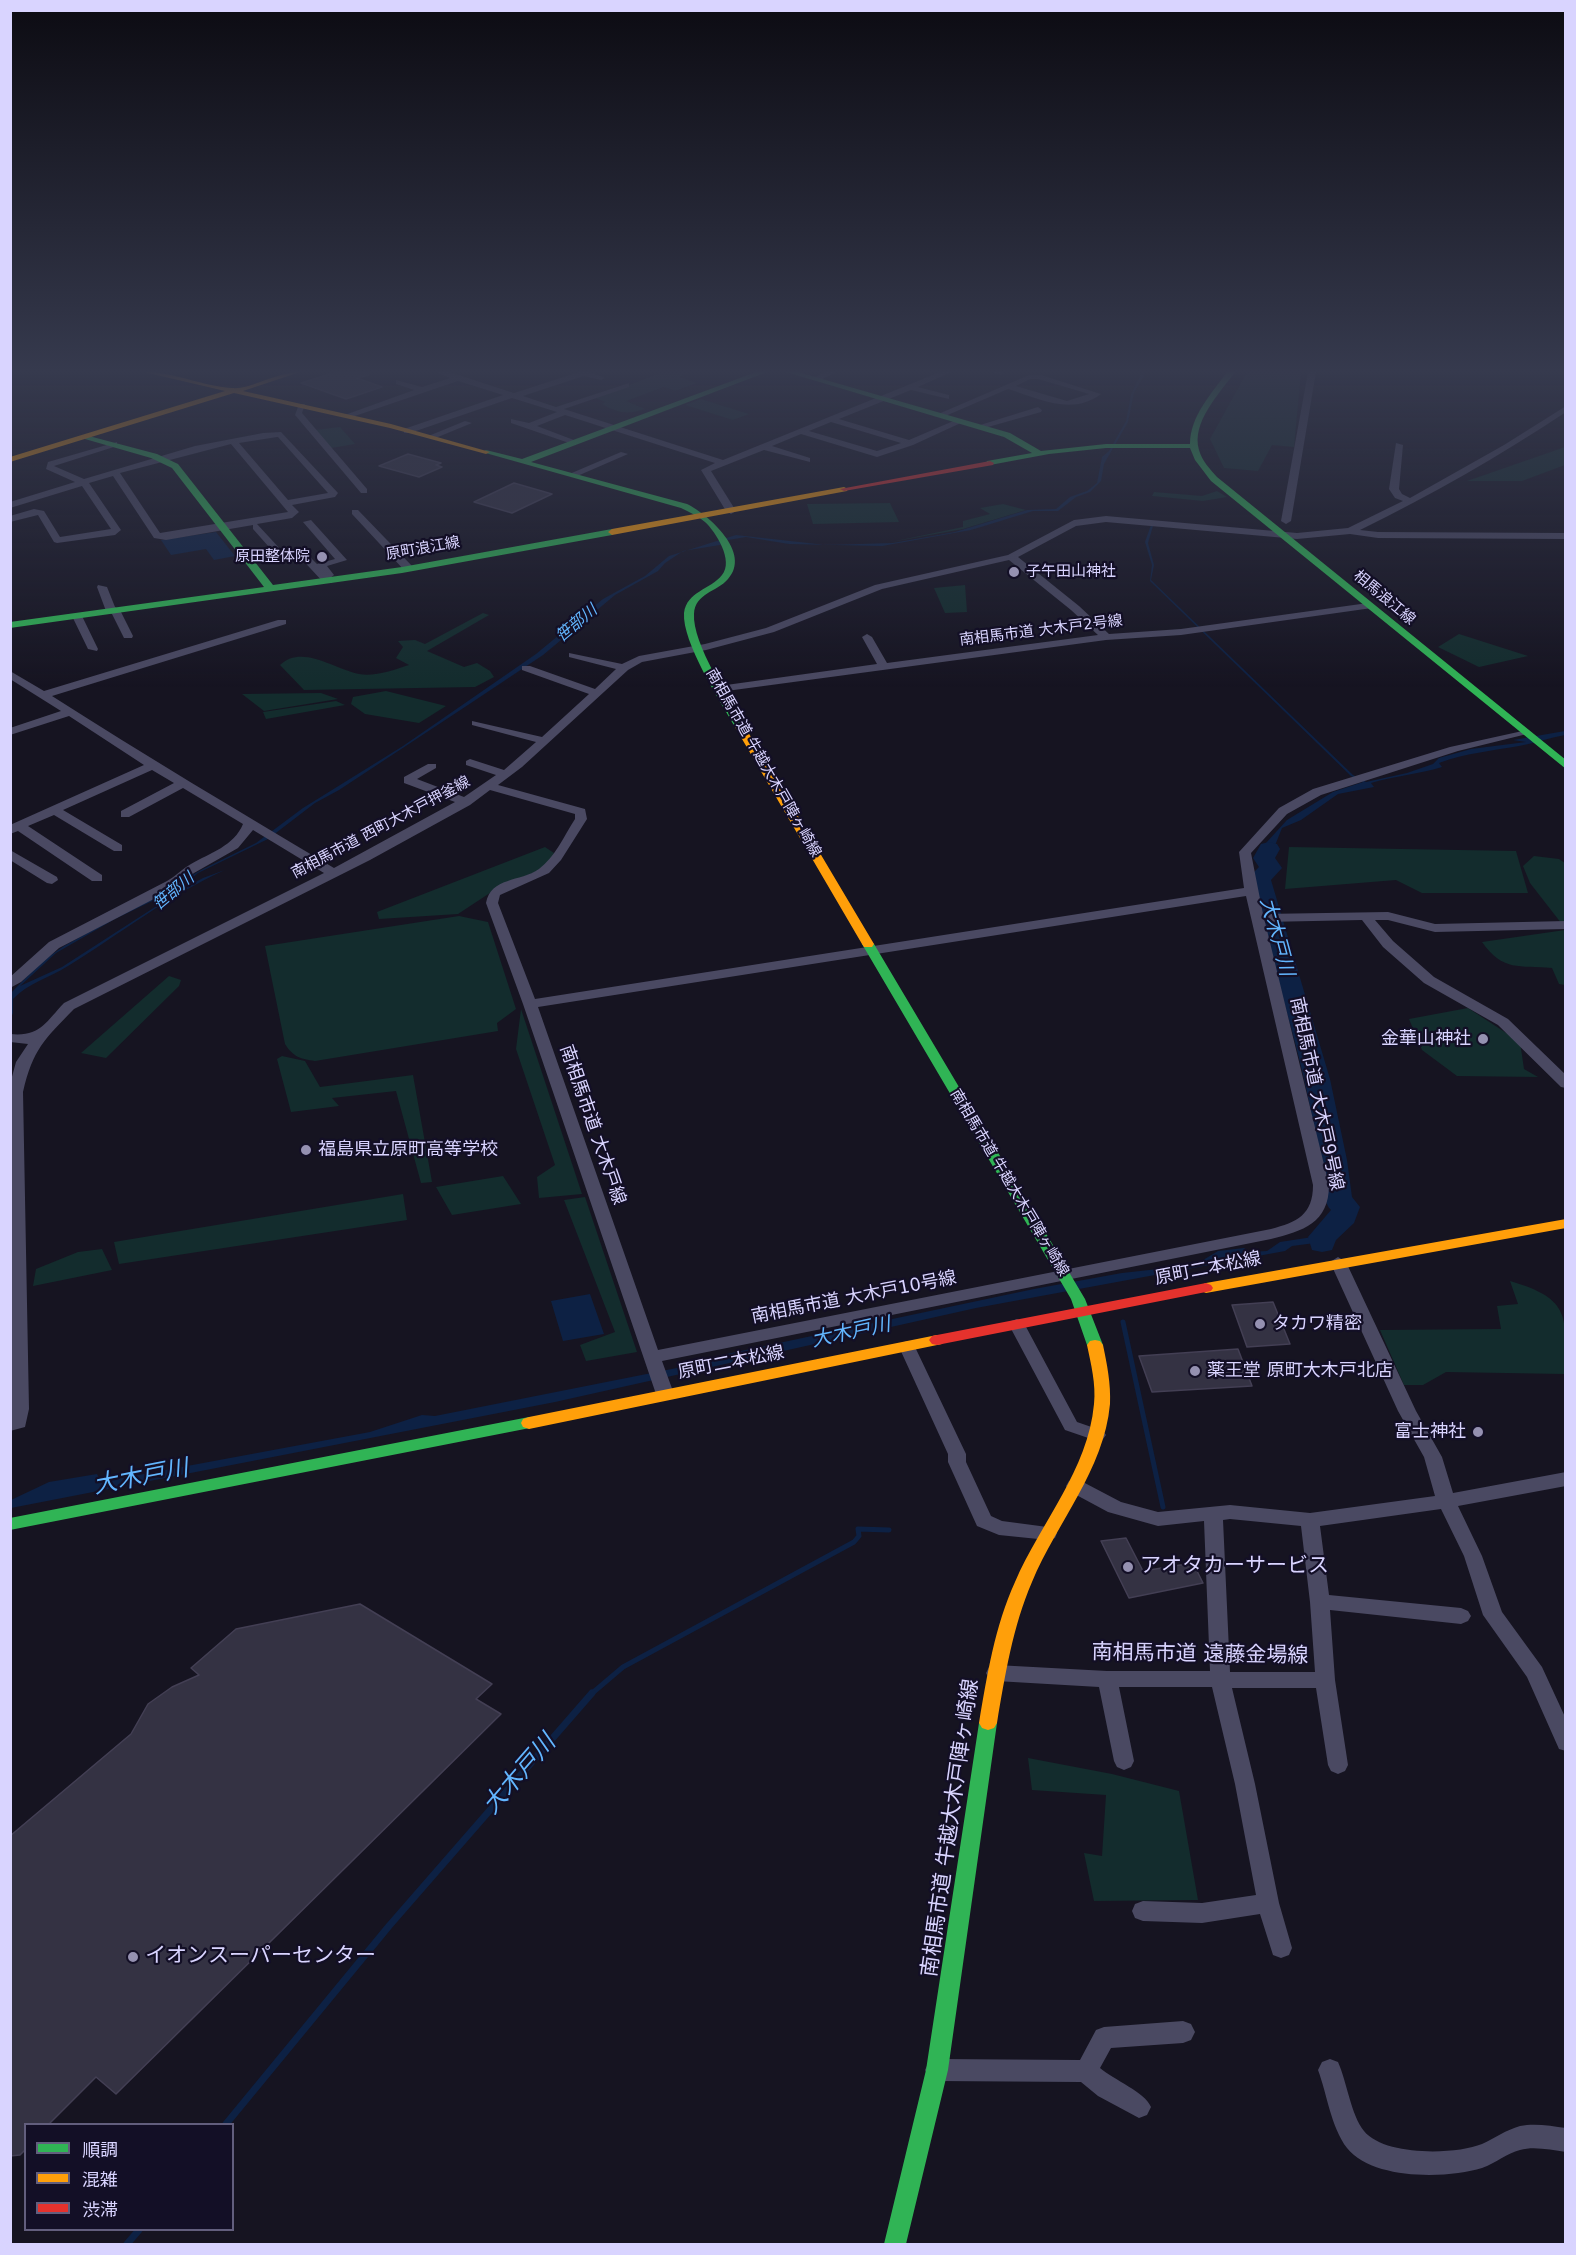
<!DOCTYPE html>
<html>
<head>
<meta charset="utf-8">
<style>
  body { margin:0 }
  #map { position:relative; width:1576px; height:2255px; overflow:hidden; background:#161421; font-family:"DejaVu Sans","Noto Sans JP",sans-serif }
  canvas { display:block }
  .frame { position:absolute; inset:0; border:12px solid #d9d4ff; pointer-events:none }
  .legend { position:absolute; left:24px; top:2123px; width:210px; height:108px; box-sizing:border-box; background:#130f26; border:2px solid #625e7d; margin:0; padding:8px 10px; list-style:none; font-size:18px; color:#d9d4ff }
  .legend li { display:flex; align-items:center; gap:12px; height:30px }
  .legend b { width:30px; border:2px solid #625e7d }
</style>
</head>
<body>
<div id="map">
<canvas width="1576" height="2255"></canvas>
<div class="frame"></div>
<ul class="legend">
<li><b style="height:8px;background:#30b455"></b>順調</li>
<li><b style="height:8px;background:#ff9f0a"></b>混雑</li>
<li><b style="height:8px;background:#e5322d"></b>渋滞</li>
</ul>
</div>
<script>
const c = document.querySelector('canvas').getContext('2d');
c.lineJoin = 'round';
function paint(path, color) { c.fillStyle = color; c.fill(path, 'evenodd'); }
function trace(path, color, width, dash) { c.strokeStyle = color; c.lineWidth = width; c.lineCap = dash ? 'butt' : 'round'; c.setLineDash(dash || []); c.stroke(path); }
function write(font, color, halo, rows, align = 'center') {
  c.font = font + ' "DejaVu Sans","Noto Sans JP",sans-serif'; c.lineWidth = 4.5; c.setLineDash([]); c.textBaseline = 'middle'; c.strokeStyle = halo; c.fillStyle = color; for (const [text, x, y, turn = 0] of rows) {
    c.save(); c.translate(x, y); c.rotate((+turn || 0) * Math.PI / 180); c.textAlign = isNaN(turn) ? turn : align; if (halo) c.strokeText(text, 0, 0); c.fillText(text, 0, 0); c.restore();
  }
}
const green = new Path2D(`
  M663,372H689L679,377L697,383L675,391L664,387L626,401L645,409C628,415 617,413 602,404L605,402L595,398Z
  M1247,372L1301,373L1294,447L1272,445L1258,471L1224,468L1210,439Z
  M701,399L749,414L733,420L685,405Z
  M340,427L355,444L331,448L315,430Z
  M1565,447V465L1522,481H1467Z
  M1217,491L1227,497L1203,501L1152,496L1154,492L1202,496Z
  M890,503L899,522L813,524L807,504Z
  M1003,504L1026,510L963,529L891,542L963,527V521L990,514L980,508Z
  M965,585L967,612L945,613L934,588Z
  M483,613L489,615L427,651L464,667L477,663L490,671L494,677L475,687L304,690L280,665C302,644 334,669 359,674C374,677 394,670 409,665L396,658L403,647L398,641L415,640L425,644Z
  M1459,634L1528,656L1479,667L1438,647Z
  M386,691L446,706L419,723L365,714L351,704L353,697Z
  M321,693L338,699L264,711L242,694Z
  M336,701L345,705L266,719L263,712Z
  M545,847L554,853L545,868L499,887L458,914L379,919L377,912Z
  M1289,847L1516,851L1528,893H1422L1396,880L1285,889Z
  M1534,856L1559,859L1565,863V928L1530,883L1523,866Z
  M459,916L488,922L516,1009L497,1023L498,1031L315,1061C301,1059 293,1057 285,1044L265,946Z
  M1565,930V985L1559,984L1552,968C1519,965 1503,972 1482,942Z
  M169,976L181,980L179,986L106,1058L81,1053Z
  M1468,1008L1520,1042L1524,1069L1538,1077L1457,1076L1422,1050L1409,1019Z
  M521,1009L582,1194L539,1198L537,1177L555,1165L516,1049Z
  M282,1056L305,1061L320,1087L413,1075L432,1182L421,1183L396,1091L332,1098L339,1106L291,1112L277,1059Z
  M503,1176L521,1204L452,1215L436,1187Z
  M403,1194L407,1220L119,1264L114,1242Z
  M585,1197L637,1352L586,1361L580,1345L615,1332L564,1200Z
  M102,1249L112,1270L33,1286L36,1269L78,1252Z
  M1510,1281C1572,1299 1566,1317 1565,1374L1446,1372L1423,1385H1404L1380,1330L1501,1329L1497,1306L1518,1304Z
  M1028,1758L1112,1774L1179,1791L1198,1900L1094,1901L1084,1853L1102,1856L1106,1795L1032,1790Z`);
const water = new Path2D(`
  M1142,372H1146L1134,393L1128,422L1104,464L1101,481L1090,492L1076,497L1058,511H1033L971,530L882,546L789,544L746,537L728,540L720,545L683,551L665,563L658,571L615,595L543,655L471,703L339,790L315,803L268,839L198,873L175,893L203,878L225,870C169,895 120,934 68,966C49,978 28,983 13,999V1013L11,1018V993L41,962L64,946L203,869L256,843L303,808L403,746L536,654L603,599L645,576L669,556L736,535L826,545L893,543L955,532L1027,510L1056,509L1070,497L1087,491L1097,483L1102,457L1109,451L1126,421L1131,394ZM169,893V898L62,967L20,986L56,953L115,919Z
  M1151,525L1153,526L1148,543L1154,565L1151,580L1353,775L1366,782L1407,773L1433,764L1439,758L1471,749L1526,742L1513,740L1565,731V735C1549,738 1535,743 1519,746C1491,751 1466,753 1439,763L1442,767C1419,774 1395,776 1371,783L1374,787L1338,794L1301,820L1282,828L1274,848L1266,855L1271,868L1262,877L1288,968L1293,1004L1309,1038L1302,1042L1309,1049L1332,1119L1327,1146L1337,1157L1343,1201L1350,1207L1345,1222L1315,1243L1292,1246L1285,1251L976,1308L555,1402L11,1508V1500L49,1482L97,1474L101,1482L370,1432L422,1415L435,1416L697,1364L708,1358L1034,1289L1122,1273L1195,1265L1218,1251L1244,1248L1250,1252L1267,1251L1280,1242L1319,1236L1345,1210L1334,1201L1311,1080L1259,876L1268,867L1262,856L1267,847L1266,843L1287,820L1333,792L1363,782L1351,776L1150,581L1152,565L1145,542Z
  M216,532L235,556L214,560L206,549L171,555L161,540Z
  M590,1294L604,1334L563,1341L551,1301Z`);
const streamFar1 = new Path2D(`
  M1180,1267L1202,1263
  M1123,1322L1163,1507
  M590,1695L623,1667L854,1542L859,1536L858,1529L889,1530`);
const stream = new Path2D(`
  M226,2124L389,1926L592,1693
  M127,2244L139,2230`);
const river = new Path2D(`
  M1269,842L1277,844L1280,849L1275,858L1282,868L1271,880L1330,1079L1347,1160L1352,1197L1360,1207L1354,1223L1336,1240L1332,1250L1322,1252L1312,1250L1308,1237L1331,1210C1319,1199 1316,1141 1313,1122C1298,1039 1270,959 1248,878L1259,867L1253,858L1261,844Z`);
const building = new Path2D(`
  M336,372H368L369,375L357,378L382,387L346,399L301,383Z
  M408,454L441,463L436,465L442,467L419,477L379,466Z
  M514,483L552,494L512,513L474,502Z
  M1273,1302L1290,1344L1247,1347L1232,1305Z
  M1238,1349L1252,1386L1152,1392L1139,1356Z
  M1126,1538L1143,1571L1193,1563L1203,1583L1129,1598L1101,1541Z
  M360,1604L492,1684L476,1699L501,1714L116,2094L96,2077L49,2124H26V2149L20,2155L10,2156V1836L131,1734L148,1704L172,1687L199,1675L191,1668L236,1629Z`);
const street = new Path2D(`
  M436,372H449L514,393L579,372H590L605,378L601,380L584,376L523,396L556,407L629,383V387L564,409L723,460L940,372H951L918,387L949,395V399L911,390L839,419L909,440L958,419L965,421L913,445L877,457L801,434L772,446L810,458V462L764,450L711,471L736,511L731,514L726,511L701,470L715,463L565,415L537,426L579,442L572,444L511,423V419L529,423L557,412L512,398L410,433H404V429L503,395L458,381L349,418L342,416L414,390L396,384V380L422,387L450,378ZM831,422L901,443L877,451L809,431Z
  M825,372H837L818,381L811,379Z
  M991,372H1003L1004,373L1000,375Z
  M1308,372H1316L1291,521L1286,524L1281,521Z
  M1029,375H1041L1101,394C1072,416 1040,399 1008,389L943,417L936,415ZM1030,379H1038L1089,394L1067,401L1016,386Z
  M299,404H305L302,413L367,489V493H361L295,415Z
  M1566,406V412C1500,456 1431,495 1360,530L1378,532L1566,533V539L1378,538L1350,534L1297,539L1106,522L1076,526L1018,557L1079,606L1109,634L1181,629L1368,603L1372,604V608L1181,635L1106,640L719,692L713,689L719,686L877,664L862,637L867,634L872,637L887,663L1098,635L1071,610L1009,560L882,589L774,632L706,650L642,662L628,670L522,767L498,785L585,809L587,819L561,860L549,873L500,895L498,903L535,999L1244,888L1239,852L1279,808L1313,789L1450,747L1527,730V734L1458,751L1321,795L1287,814L1251,853L1263,914L1388,912L1435,924L1566,921V929L1435,932L1388,920H1375L1393,941L1434,977L1508,1019L1566,1075V1088L1561,1087L1498,1025L1424,983L1383,947L1362,920L1265,922L1329,1185C1329,1223 1303,1231 1271,1239L662,1361L674,1394L671,1398H659L656,1394L523,1004L486,903C491,877 520,882 539,869C555,857 564,836 575,819V814L490,790L470,805L370,860L74,1009C44,1040 33,1049 23,1092L29,1409L25,1427L10,1431V1084L16,1062L28,1044L10,1042V1034C40,1037 45,1023 64,1003L324,873L253,830L238,848L194,873L177,887L59,948L21,982L10,988V977L49,942L167,881C176,876 182,869 191,864C210,853 234,846 243,824L183,788L129,817H121V811L174,783L152,770L63,810L122,845V851H114L54,815L28,826L102,875V881H92L18,831L10,834V825L144,765L69,716L10,735V728L61,711L10,679V671L44,691L278,620H286V624L52,696C146,756 238,811 334,868L455,802L404,783V777L428,764H436V768L417,779L464,797L496,775L466,765V761L470,759L504,770L536,742L472,725V721L542,737L589,694L522,670V666H530L595,689L616,669L569,657V653L622,664L639,656L705,644L766,628L875,585L1008,555L1074,520L1106,516L1297,533L1348,528L1403,501L1395,498L1389,489L1396,443L1403,445L1399,489L1402,494L1410,498L1504,445ZM1246,896L1313,1185C1313,1215 1297,1222 1271,1229L658,1350L538,1007Z
  M1038,407L1042,410L1041,412L981,429L977,426Z
  M465,421L472,423L433,439L426,437Z
  M281,432L338,493L335,497L292,505L299,512L292,518L257,524L282,551L302,549L317,564L335,559L303,522L311,520L347,560L327,566L334,575L330,578L333,581L332,583H324L297,554L277,556L253,529V525L166,540L154,538L113,476L89,483L121,530L115,535L57,543L54,542L38,515L10,522V516L34,509L44,511L60,537L111,529L82,486L10,508V502L75,482L46,469L48,462L117,442V446L54,466L84,479L195,446L263,433ZM277,437H278L328,493L288,500L239,443ZM231,444L288,512L160,533L120,473Z
  M621,452L628,454L575,477L567,475Z
  M352,510H358L413,567V571H405L352,514Z
  M98,585L107,587L115,607L120,610L133,636L132,638H124L112,614L106,611L97,587Z
  M73,614L82,616L98,649L97,651L88,649L72,616Z
  M10,850L57,877L58,880L52,884L47,883L10,860Z
  M1338,1257L1346,1262L1416,1411L1442,1457L1453,1493L1566,1472V1486L1458,1506L1482,1556L1502,1612L1542,1667L1566,1719V1751L1559,1749L1527,1677L1483,1615L1464,1556L1441,1509L1320,1526L1329,1595L1461,1608L1468,1611L1471,1616L1468,1621L1461,1624L1330,1610L1335,1680L1348,1765L1345,1771L1338,1774L1331,1771L1328,1765L1316,1688H1232L1255,1784L1279,1903L1292,1948L1289,1955L1281,1958L1273,1955L1260,1914L1202,1923L1143,1921L1135,1918L1132,1911L1135,1904L1143,1901L1202,1903L1256,1895L1235,1784L1212,1687H1119L1134,1761L1131,1767L1124,1770L1117,1767L1114,1761L1099,1687L996,1681L989,1679L986,1673L989,1667L996,1665L1107,1671H1210L1204,1521L1158,1526L1108,1512L1069,1491L1066,1486L1069,1481L1075,1479L1081,1481L1121,1502L1158,1512L1230,1505L1310,1513L1435,1496L1424,1457L1398,1411L1330,1262ZM1230,1519L1301,1526L1310,1602L1315,1672H1230L1223,1520Z
  M1017,1319L1023,1321L1025,1325L1077,1422L1103,1431L1106,1435L1103,1439L1097,1441L1065,1430L1009,1325L1011,1321Z
  M907,1341L913,1343L915,1347L966,1454V1462L991,1516L1002,1521L1055,1528L1057,1533L1055,1538L1048,1540L999,1535L977,1526L948,1462V1454L899,1347L901,1343Z
  M1183,2021L1191,2024L1195,2032L1191,2040L1183,2043L1111,2048L1100,2068C1114,2080 1145,2092 1151,2107L1147,2115L1139,2118L1098,2096L1081,2082L937,2081L929,2078L925,2070L929,2062L937,2059L1080,2060L1096,2030L1104,2027Z
  M1330,2059L1338,2062C1347,2082 1351,2115 1364,2131C1384,2156 1455,2155 1482,2144C1495,2138 1506,2130 1520,2126C1535,2123 1551,2126 1566,2128V2152C1551,2150 1534,2146 1520,2150C1507,2153 1496,2163 1482,2168C1447,2179 1372,2180 1347,2148C1331,2127 1327,2094 1318,2070L1322,2062Z`);
const fast = new Path2D(`
  M756,372H767L531,462L687,504C709,515 752,553 728,579C717,592 695,593 694,614C692,643 730,701 745,727L740,730L735,727C720,701 682,642 684,613C687,591 710,590 722,575C734,561 716,532 705,522C698,516 689,512 681,508L482,452L486,450L522,459Z
  M786,372H798L1010,433L1041,451L1106,444H1190C1190,416 1212,393 1227,372H1235C1220,393 1191,422 1199,450C1202,461 1210,469 1217,477L1566,760V769L1211,481L1195,460L1190,448H1106L1049,454L990,465L986,463L987,461L1032,453L1004,437Z
  M85,435L157,454L178,464L273,585L402,567L612,529L616,532L612,535L402,573L10,628V622L264,587L172,468L151,458L85,439Z
  M868,940L874,944L1085,1299L1103,1345L1100,1349H1090L1087,1345L1071,1299L862,944Z
  M529,1417L535,1419L537,1423L535,1427L10,1530V1518Z
  M988,1716L994,1718L997,1723L948,2070L906,2244H884L926,2070L979,1723L982,1718Z`);
const slow = new Path2D(`
  M144,372C174,372 202,386 232,388C249,390 277,372 300,372L243,391L391,424L490,452L486,454L390,428L234,393L10,462V457L225,391Z
  M844,487L848,489L847,491L612,535L608,532L612,529Z
  M740,724L745,727L874,944L872,947H864L862,944L735,727Z
  M1566,1219V1228L1206,1293L1201,1291L1199,1288L1201,1285L1206,1283Z
  M937,1335L942,1336L945,1340L942,1344L529,1429L523,1427L521,1423L523,1419L529,1417Z
  M1095,1340L1100,1341L1103,1345C1107,1364 1111,1384 1110,1404C1104,1470 1057,1522 1032,1582C1013,1626 1005,1675 997,1723L994,1728L988,1730L982,1728L979,1723C987,1675 995,1626 1015,1582C1041,1522 1088,1470 1094,1404C1096,1384 1091,1364 1087,1345L1090,1341Z`);
const jam = new Path2D(`
  M990,461L994,463L993,465L844,491L840,489Z
  M1206,1283L1211,1285L1213,1288L1211,1291L937,1345L932,1344L929,1340L932,1336L937,1335Z`);
const markers = [
  [322,557,6,"#9591b1"],
  [1014,572,6,"#9591b1"],
  [1483,1039,6,"#9591b1"],
  [306,1150,6,"#9591b1"],
  [1260,1324,6,"#9591b1"],
  [1195,1371,6,"#9591b1"],
  [1478,1432,6,"#9591b1"],
  [1128,1567,6,"#9591b1"],
  [133,1957,6,"#9591b1"]
];
const farStreetnames = [
  ["原町浪江線",423,549,-10],
  ["相馬浪江線",1384,598,40],
  ["南相馬市道 大木戸2号線",1041,631,-7],
  ["南相馬市道 牛越大木戸陣ヶ崎線",763,763,60],
  ["南相馬市道 西町大木戸押釜線",381,828,-28],
  ["南相馬市道 牛越大木戸陣ヶ崎線",1009,1183,59]
];
const farPoinames = [
  ["原田整体院",310,557],
  ["子午田山神社",1026,572,"left"]
];
const farWaternames = [
  ["笹部川",577,624,-40],
  ["笹部川",174,892,-40]
];
const poiNames = [
  ["金華山神社",1471,1039,"right"],
  ["福島県立原町高等学校",318,1150],
  ["タカワ精密",1272,1324],
  ["薬王堂 原町大木戸北店",1207,1371],
  ["富士神社",1466,1432,"right"]
];
const streetNames = [
  ["南相馬市道 大木戸9号線",1316,1094,78],
  ["南相馬市道 大木戸線",592,1125,71],
  ["原町二本松線",1208,1269,-11],
  ["南相馬市道 大木戸10号線",854,1298,-11],
  ["原町二本松線",731,1363,-11]
];
const waterNames = [
  ["大木戸川",1276,937,75],
  ["大木戸川",851,1333,-12]
];
const nearPoinames = [
  ["アオタカーサービス",1140,1567],
  ["イオンスーパーセンター",145,1957]
];
const nearStreetnames = [
  ["南相馬市道 遠藤金場線",1200,1655,1],
  ["南相馬市道 牛越大木戸陣ヶ崎線",951,1828,-82]
];
const nearWaternames = [
  ["大木戸川",141,1478,-11],
  ["大木戸川",520,1775,-49]
];
paint(green, '#132c2d');
paint(water, '#0d2144');
trace(streamFar1, '#0d2144', 5);
trace(stream, '#0d2144', 7);
paint(river, '#0d2144');
paint(building, '#343243');
trace(building, '#433f54', 1.5);
paint(street, '#4a4962');
paint(fast, '#30b455');
paint(slow, '#ff9f0a');
paint(jam, '#e5322d');
const sky = c.createLinearGradient(0, 0, 0, 688);
sky.addColorStop(0, '#0c0b12');
sky.addColorStop(0.54, '#363a4e');
sky.addColorStop(1, '#363a4e00');
c.fillStyle = sky;
c.fillRect(0, 0, 1576, 688);
for (const [x, y, r, color] of markers) { const dot = new Path2D(); dot.arc(x, y, r, 0, 2 * Math.PI); c.fillStyle = color; c.fill(dot); trace(dot, '#130f26', 2); }
write('15px', '#d9d4ff', '#130f26', farStreetnames);
write('15px', '#d9d4ff', '#130f26', farPoinames, 'right');
write('italic 16px', '#62b6ff', '#130f26', farWaternames);
write('18px', '#d9d4ff', '#130f26', poiNames, 'left');
write('18px', '#d9d4ff', '#130f26', streetNames);
write('italic 20px', '#62b6ff', '#130f26', waterNames);
write('21px', '#d9d4ff', '#130f26', nearPoinames, 'left');
write('21px', '#d9d4ff', '#130f26', nearStreetnames);
write('italic 24px', '#62b6ff', '#130f26', nearWaternames);
</script>
</body>
</html>
